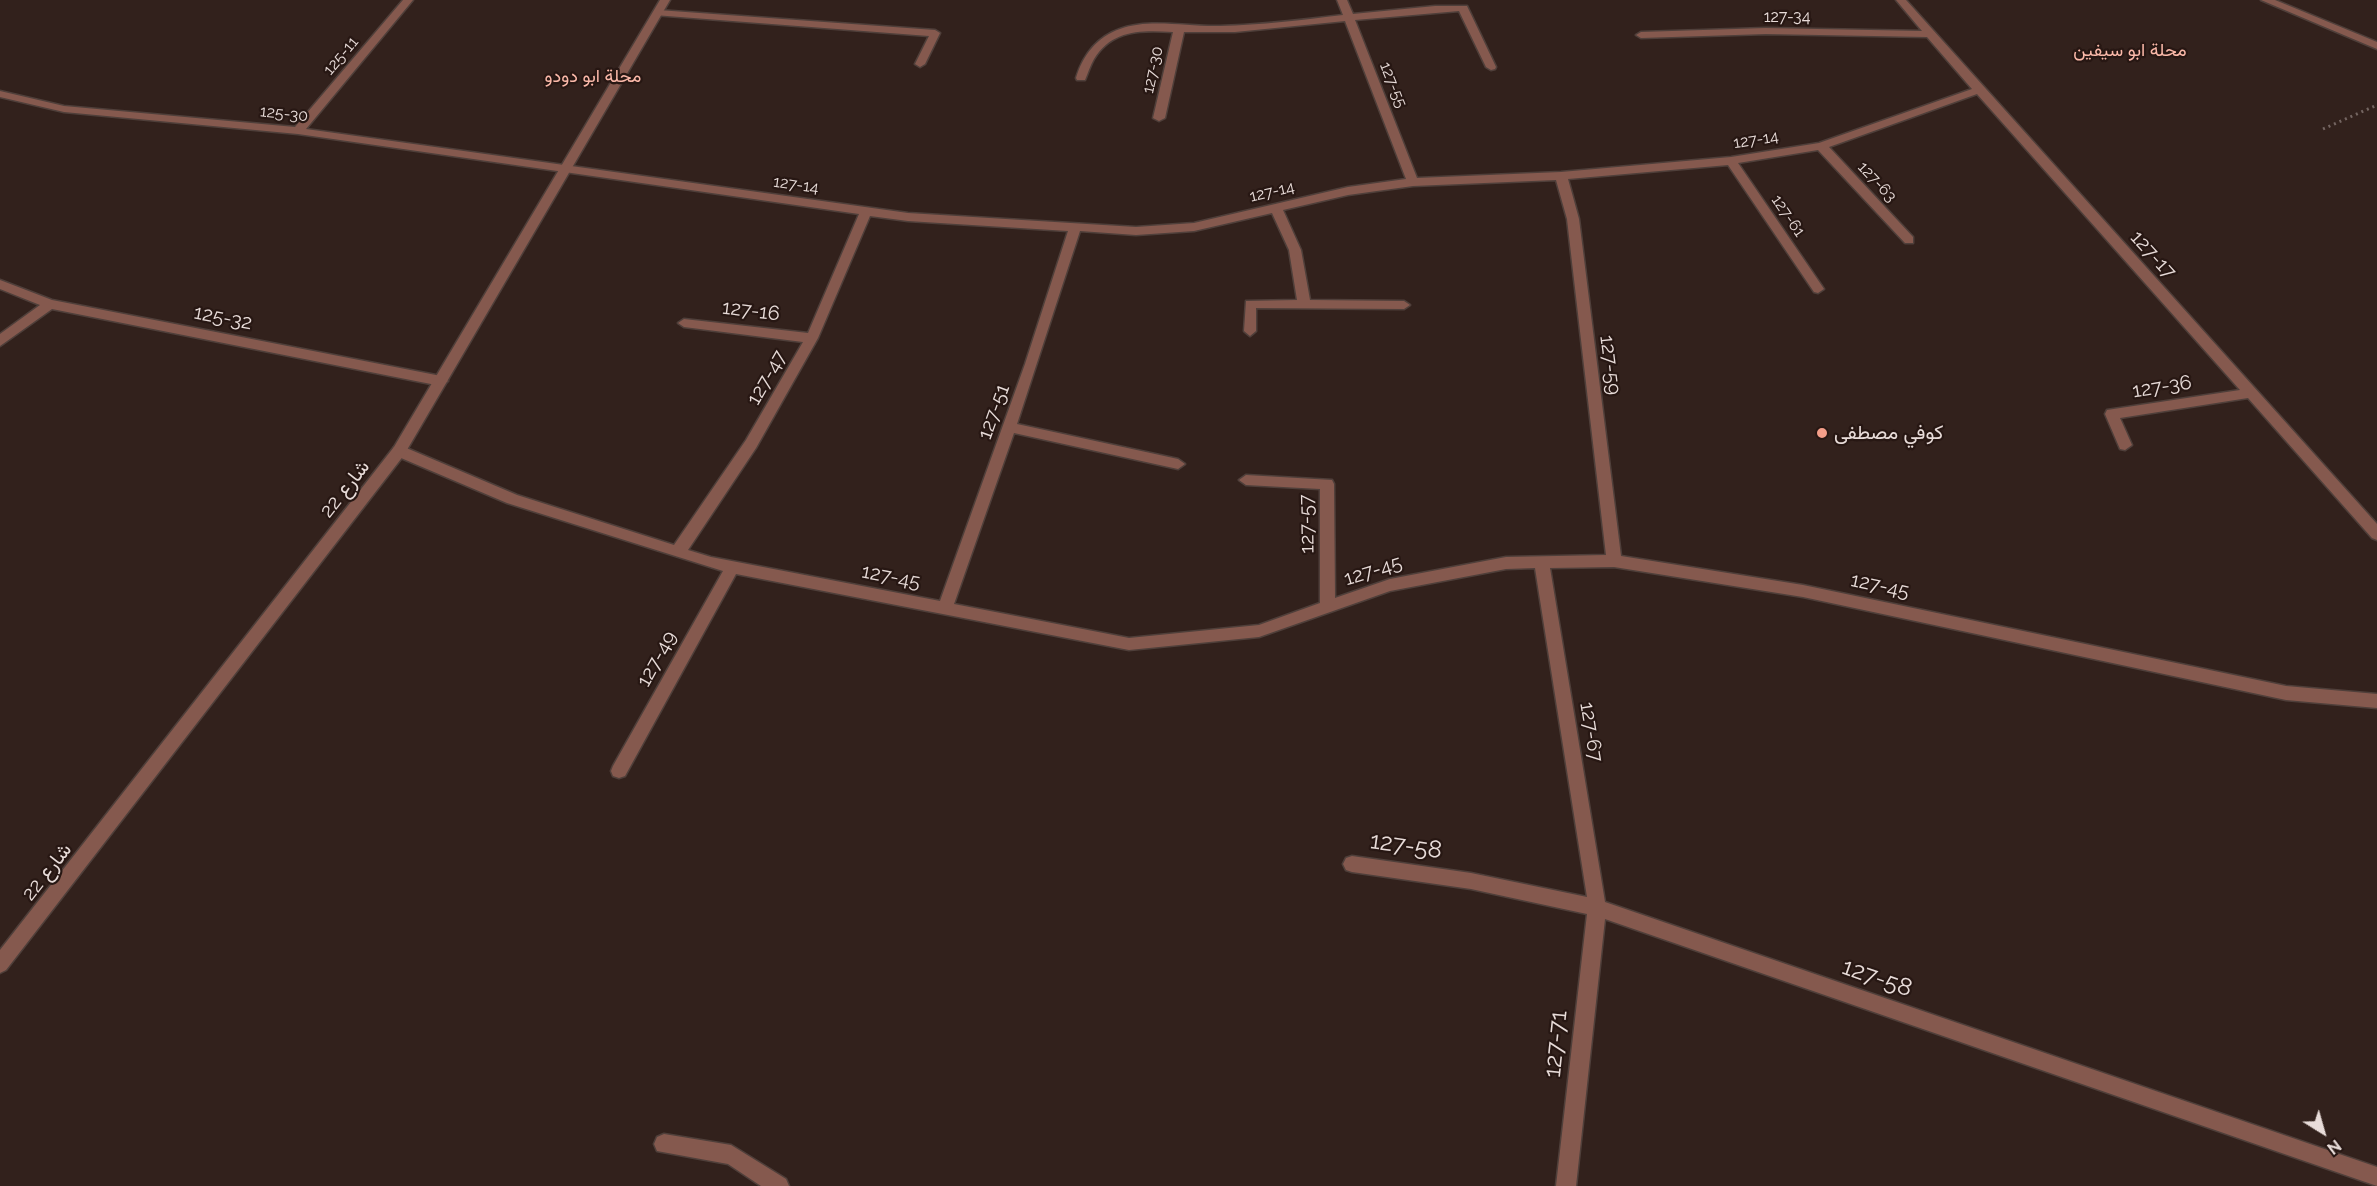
<!DOCTYPE html>
<html>
<head>
<meta charset="utf-8">
<style>
  body { margin:0 }
  #map { position:relative; width:2377px; height:1186px; overflow:hidden; background:#32211c; font-family:Raleway,sans-serif }
  canvas { display:block }
  .north { position:absolute; left:2293px; top:1102px; width:60px; height:60px; -webkit-text-stroke:4px #271713; paint-order:stroke; rotate:143deg; font-size:16px; font-weight:700; line-height:24px; text-align:center; color:#e8dcd9 }
  .north::after { content:''; display:block; margin:auto; width:21px; height:27px; background:#e8dcd9; clip-path:polygon(50% 0,100% 100%,50% 72%,0 100%) }
</style>
</head>
<body>
<div id="map">
<canvas width="2377" height="1186"></canvas>
<div class="north">N</div>
</div>
<script>
const c = document.querySelector('canvas').getContext('2d');
c.lineJoin = 'round';
function trace(path, color, width, dash) { c.strokeStyle = color; c.lineWidth = width; c.lineCap = dash ? 'butt' : 'round'; c.setLineDash(dash || []); c.stroke(path); }
function paint(path, color) { c.fillStyle = color; c.fill(path, 'evenodd'); }
function write(font, color, halo, rows, align = 'center') {
  c.font = font + ' Raleway,Vazirmatn,sans-serif'; c.lineWidth = 4.5; c.setLineDash([]); c.textBaseline = 'middle'; c.strokeStyle = halo; c.fillStyle = color; for (const [text, x, y, turn = 0] of rows) {
    c.save(); c.translate(x, y); c.rotate((+turn || 0) * Math.PI / 180); c.textAlign = isNaN(turn) ? turn : align; if (halo) c.strokeText(text, 0, 0); c.fillText(text, 0, 0); c.restore();
  }
}
const path = new Path2D(`
  M2323,129L2377,105`);
const lane = new Path2D(`
  M403,0H413L306,129L908,213L1136,227L1194,223L1348,187L1406,179L1345,21L1235,32H1184L1165,118L1159,121L1153,118L1173,32C1143,30 1112,29 1094,59C1090,66 1088,73 1085,80H1077L1076,78C1083,55 1097,37 1120,29C1149,18 1188,27 1220,26C1261,25 1302,20 1343,15L1337,0H1347L1353,14L1435,6H1467L1496,67L1495,69L1491,70L1486,67L1459,11L1355,20L1417,178L1561,172L1731,157L1819,143L1972,89L1927,37L1766,34L1641,38L1636,35L1641,32L1766,28L1922,31L1896,0H1906L2377,524V540L2372,538L2248,398L2120,418L2132,445L2125,450L2120,449L2105,414L2107,410L2240,390L1977,94L1829,147L1913,237V243H1905L1818,150L1738,163L1822,286L1824,289L1818,293L1814,292L1728,165L1568,179L1579,219L1621,556L1803,585L2286,686L2377,694V708L2286,700L1803,597L1614,567L1550,568L1605,902L2377,1167V1186L1605,919L1576,1186H1556L1587,914L1471,889L1352,872L1346,870L1343,864L1346,858L1352,856L1471,873L1587,897L1535,568L1506,569L1390,591L1259,637L1129,650L736,574L625,776L619,778L613,776L611,771L613,766L723,571L507,503L394,455L392,451L394,447H404L517,495L674,545L746,440L803,342L684,327L678,323L684,319L808,333L859,214L298,134L64,112L0,97V91L64,106L295,127ZM1556,180L1567,219L1606,555L1506,557L1390,579L1335,598L1334,484L1332,480L1246,475L1239,480L1246,485L1320,489V603L1259,625L1129,638L954,604L1014,433L1178,469L1185,464L1178,459L1017,424L1080,231L1136,235L1194,231L1272,213L1289,250L1297,300L1246,301L1244,331L1250,336L1256,331V308L1404,309L1410,305L1404,301L1310,300L1301,250L1283,210L1348,195L1413,186ZM870,216L908,221L1068,231L1025,364L940,601L711,557L688,550L756,448L818,338Z
  M2261,0H2275L2377,42V49Z
  M658,10L935,30L940,33L925,64L920,67L915,64L929,36L654,15L653,13Z
  M0,280L52,300L441,376L448,381L441,386L52,309L0,346V334L40,305L0,289Z
  M664,1134L731,1145L786,1179L789,1186H761L728,1164L657,1151L654,1144L657,1137Z`);
const street = new Path2D(`
  M660,0H670L404,455L6,970L0,973V950L394,447Z`);
const markers = [
  [1822,433,6,"#f49e89"]
];
const farStreetnames = [
  ["127-34",1787,17],
  ["125-11",341,56,-50],
  ["127-30",1153,70,-78],
  ["127-55",1393,85,68],
  ["125-30",284,114,6],
  ["127-14",1756,140,-9],
  ["127-63",1877,182,47],
  ["127-14",796,185,8],
  ["127-14",1272,192,-13],
  ["127-61",1788,216,56]
];
const farNeighbourhoodnames = [
  ["محلة ابو سيفين",2130,51],
  ["محلة ابو دودو",593,77]
];
const streetNames = [
  ["127-17",2153,255,48],
  ["127-16",751,311,7],
  ["125-32",223,318,11],
  ["127-59",1610,365,83],
  ["127-47",767,378,-60],
  ["127-36",2162,387,-9],
  ["127-51",994,412,-70],
  ["شارع 22",345,489,-52],
  ["127-57",1307,524,-91],
  ["127-45",1373,571,-17],
  ["127-45",891,577,11],
  ["127-45",1880,586,12],
  ["127-49",657,659,-61],
  ["127-67",1591,732,81],
  ["شارع 22",47,872,-52]
];
const poiNames = [
  ["كوفي مصطفى",1834,433]
];
const nearStreetnames = [
  ["127-58",1406,846,8],
  ["127-58",1877,978,19],
  ["127-71",1556,1044,-84]
];
trace(lane, '#4f3f3a', 3);
trace(street, '#4f3f3a', 3);
trace(path, '#746561', 3, [2, 4]);
paint(lane, '#85594e');
paint(street, '#85594e');
for (const [x, y, r, color] of markers) { const dot = new Path2D(); dot.arc(x, y, r, 0, 2 * Math.PI); c.fillStyle = color; c.fill(dot); trace(dot, '#271713', 2); }
write('16px', '#e8dcd9', '#271713', farStreetnames);
write('18px', '#fbb9a9', '#271713', farNeighbourhoodnames);
write('20px', '#e8dcd9', '#271713', streetNames);
write('20px', '#e8dcd9', '#271713', poiNames, 'left');
write('24px', '#e8dcd9', '#271713', nearStreetnames);
</script>
</body>
</html>
